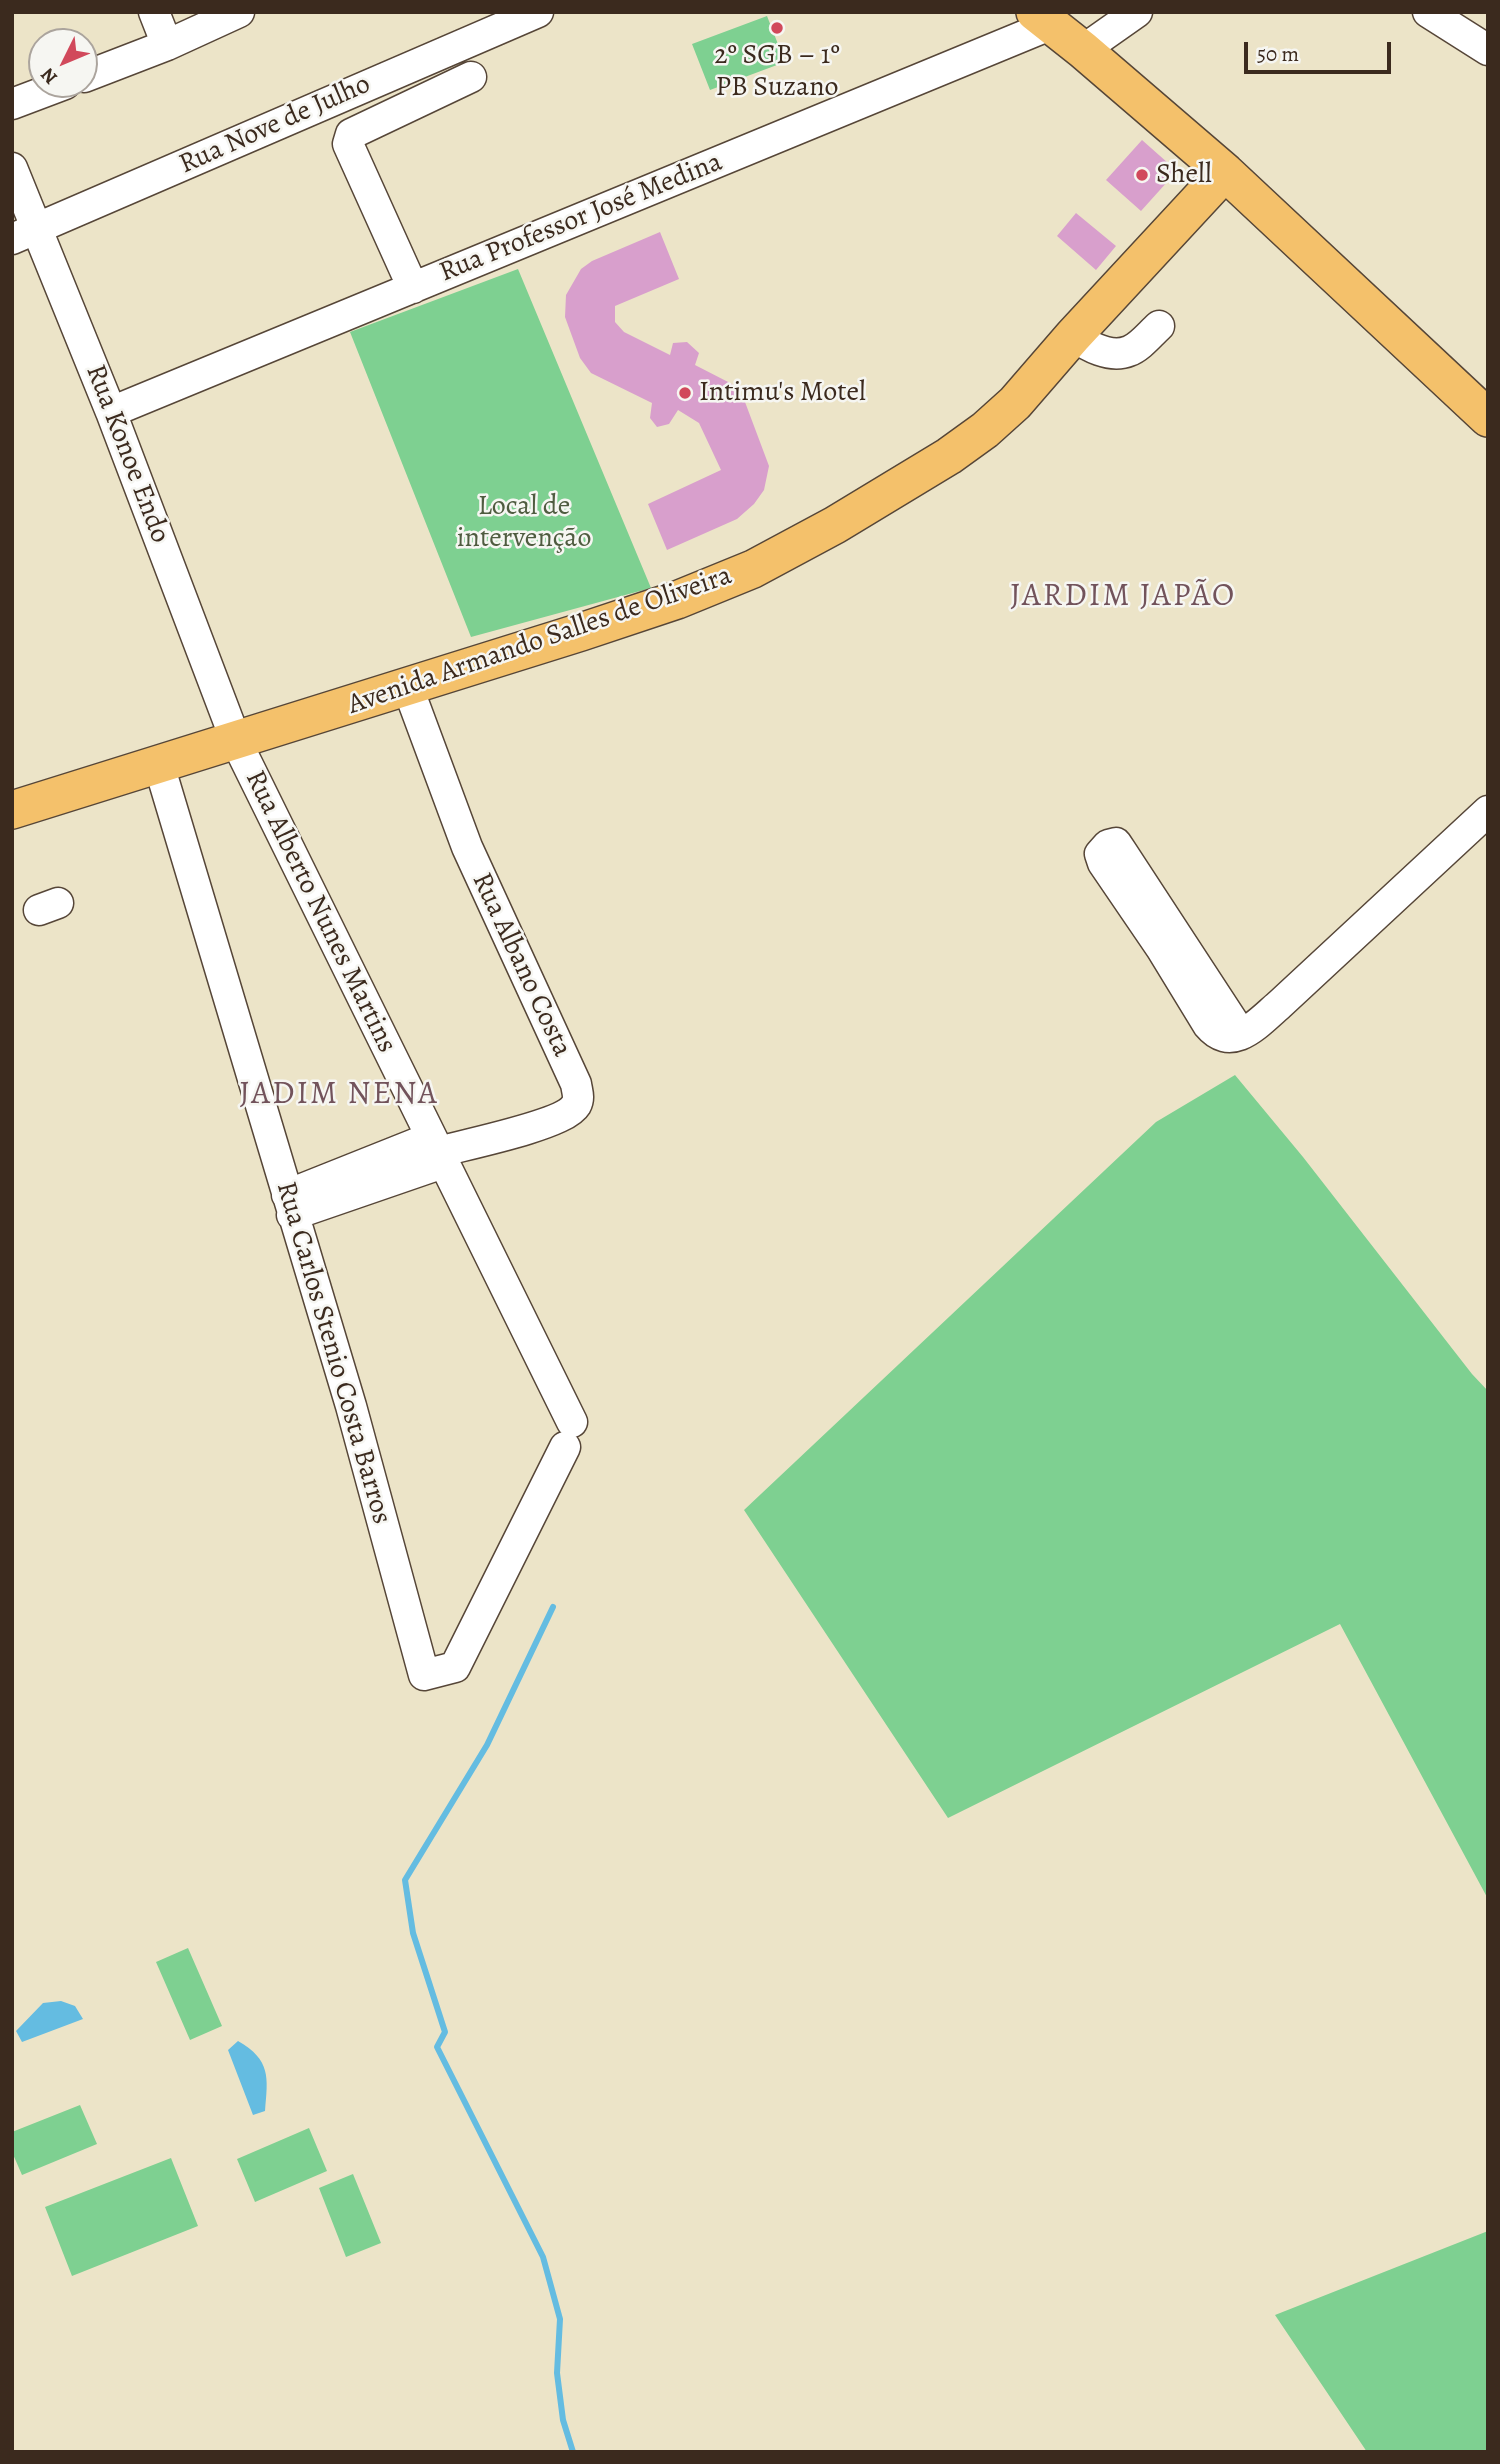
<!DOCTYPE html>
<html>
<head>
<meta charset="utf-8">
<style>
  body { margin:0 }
  #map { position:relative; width:1500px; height:2464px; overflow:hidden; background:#ece4c8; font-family:Alegreya,serif }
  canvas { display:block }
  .frame { position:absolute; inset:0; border:14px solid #3b2a1e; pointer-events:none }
  .north { position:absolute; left:28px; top:28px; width:70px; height:70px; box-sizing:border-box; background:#f6f6f2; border:2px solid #aba49d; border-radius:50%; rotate:227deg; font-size:19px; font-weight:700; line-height:28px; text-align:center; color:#3b2a1e }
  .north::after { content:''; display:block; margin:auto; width:24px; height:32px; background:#d1495b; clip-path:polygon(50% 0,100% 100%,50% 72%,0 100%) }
  .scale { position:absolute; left:1244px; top:42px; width:147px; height:32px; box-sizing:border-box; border:4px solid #3b2a1e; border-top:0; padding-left:9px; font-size:21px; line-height:24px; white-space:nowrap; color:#3b2a1e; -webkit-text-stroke:5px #f6f6f2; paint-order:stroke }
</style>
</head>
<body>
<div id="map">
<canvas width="1500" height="2464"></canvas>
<div class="frame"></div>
<div class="north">N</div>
<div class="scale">50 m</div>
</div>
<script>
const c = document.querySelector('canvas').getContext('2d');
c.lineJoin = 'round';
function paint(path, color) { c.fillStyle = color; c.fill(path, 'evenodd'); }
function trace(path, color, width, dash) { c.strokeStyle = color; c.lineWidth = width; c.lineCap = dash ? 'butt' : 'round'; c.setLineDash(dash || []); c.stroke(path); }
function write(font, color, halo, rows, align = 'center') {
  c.font = font + ' Alegreya,serif'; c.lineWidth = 5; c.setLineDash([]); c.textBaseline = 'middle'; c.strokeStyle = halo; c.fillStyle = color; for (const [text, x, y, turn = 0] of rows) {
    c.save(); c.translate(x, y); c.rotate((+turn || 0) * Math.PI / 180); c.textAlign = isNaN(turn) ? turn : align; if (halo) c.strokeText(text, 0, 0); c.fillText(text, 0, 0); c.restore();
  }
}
const green = new Path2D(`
  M767,16L785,62L710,90L692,44Z
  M518,269L651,588L471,637L350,332Z
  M1235,1075L1303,1157L1472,1374L1488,1391V1899L1340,1624L948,1818L744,1510L1156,1122Z
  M188,1948L222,2026L190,2040L156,1962Z
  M80,2105L97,2144L22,2175L12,2152V2132Z
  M309,2128L327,2171L255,2202L237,2159Z
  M171,2158L198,2226L72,2276L45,2207Z
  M353,2174L381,2243L346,2257L319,2188Z
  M1488,2231V2452H1367L1275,2315Z`);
const water = new Path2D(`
  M61,2001L75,2006L83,2019L22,2042L16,2031L43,2003Z
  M238,2041C271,2060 268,2077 265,2111L253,2115L228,2050Z`);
const stream = new Path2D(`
  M553,1607L487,1745L405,1880L413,1933L445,2032L437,2047L543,2257L560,2319L557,2373L563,2420L573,2452`);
const building = new Path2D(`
  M1142,140L1177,171L1141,211L1106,180Z
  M1076,213L1116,246L1096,270L1057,236Z
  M660,232L679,279L615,306V322L624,332L670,355L673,343L687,342L699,353L695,365L732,384L745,402L769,466L764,490L754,504L737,519L667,550L648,504L721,470L699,423L678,410L669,424L657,427L650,418L652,403L591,373L580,358L565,317L566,295L581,269L592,261Z`);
const minor = new Path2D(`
  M154,12L167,45
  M1428,12L1488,50
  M1083,50L1137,12
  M84,77L167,45L239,12
  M12,104L65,84
  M12,168L111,412L236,741L572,1422
  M12,239L538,12
  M413,288L348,144L351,134L471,77
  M1073,336C1088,346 1110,359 1129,351C1140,347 1150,334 1159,326
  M111,412L1050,25
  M408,688L467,847L576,1084C577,1091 580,1098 576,1105C564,1125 464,1145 438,1152
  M159,765L351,1406L424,1675L455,1667L565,1447
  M39,910L58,903
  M1241,1034L1122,852L1116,843L1108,845L1100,854L1103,863L1161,948L1208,1025C1232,1054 1258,1023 1279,1005L1488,811
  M287,1195L430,1138
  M292,1215L443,1163`);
const major = new Path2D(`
  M1035,12L1083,50L1225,172L1488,418
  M12,810L581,632L677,600L753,569L835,525L949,456L985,430L1015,403L1073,336L1225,172`);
const markers = [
  [777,28,7,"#d1495b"],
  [1142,175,7,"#d1495b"],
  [685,393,7,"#d1495b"]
];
const poiNames = [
  ["2º SGB – 1º",777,56,"center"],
  ["PB Suzano",777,88,"center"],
  ["Shell",1156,175],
  ["Intimu's Motel",699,393]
];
const streetNames = [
  ["Rua Nove de Julho",275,125,-24],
  ["Rua Professor José Medina",581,218,-22],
  ["Rua Konoe Endo",127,454,69],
  ["Avenida Armando Salles de Oliveira",540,641,-19],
  ["Rua Alberto Nunes Martins",320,912,64],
  ["Rua Albano Costa",521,965,65],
  ["Rua Carlos Stenio Costa Barros",333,1353,74]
];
const parkNames = [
  ["Local de",524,507],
  ["intervenção",524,539]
];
const quarterNames = [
  ["JARDIM JAPÃO",1123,597],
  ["JADIM NENA",339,1095]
];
paint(green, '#7ed091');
paint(water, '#64bce1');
trace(stream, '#64bce1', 6);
paint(building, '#d89fcc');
trace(minor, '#564638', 33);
trace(major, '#564638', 40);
trace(minor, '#fff', 30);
trace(major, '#f4c16b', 37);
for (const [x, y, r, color] of markers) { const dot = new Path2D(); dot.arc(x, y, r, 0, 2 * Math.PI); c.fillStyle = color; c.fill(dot); trace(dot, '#f6f6f2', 2.5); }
write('28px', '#3b2a1e', '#f6f6f2', poiNames, 'left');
write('28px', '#3b2a1e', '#f6f6f2', streetNames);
write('28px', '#4f5c40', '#f6f6f2', parkNames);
c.letterSpacing = '2px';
write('32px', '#72535b', '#f6f6f2', quarterNames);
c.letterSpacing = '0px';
</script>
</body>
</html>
